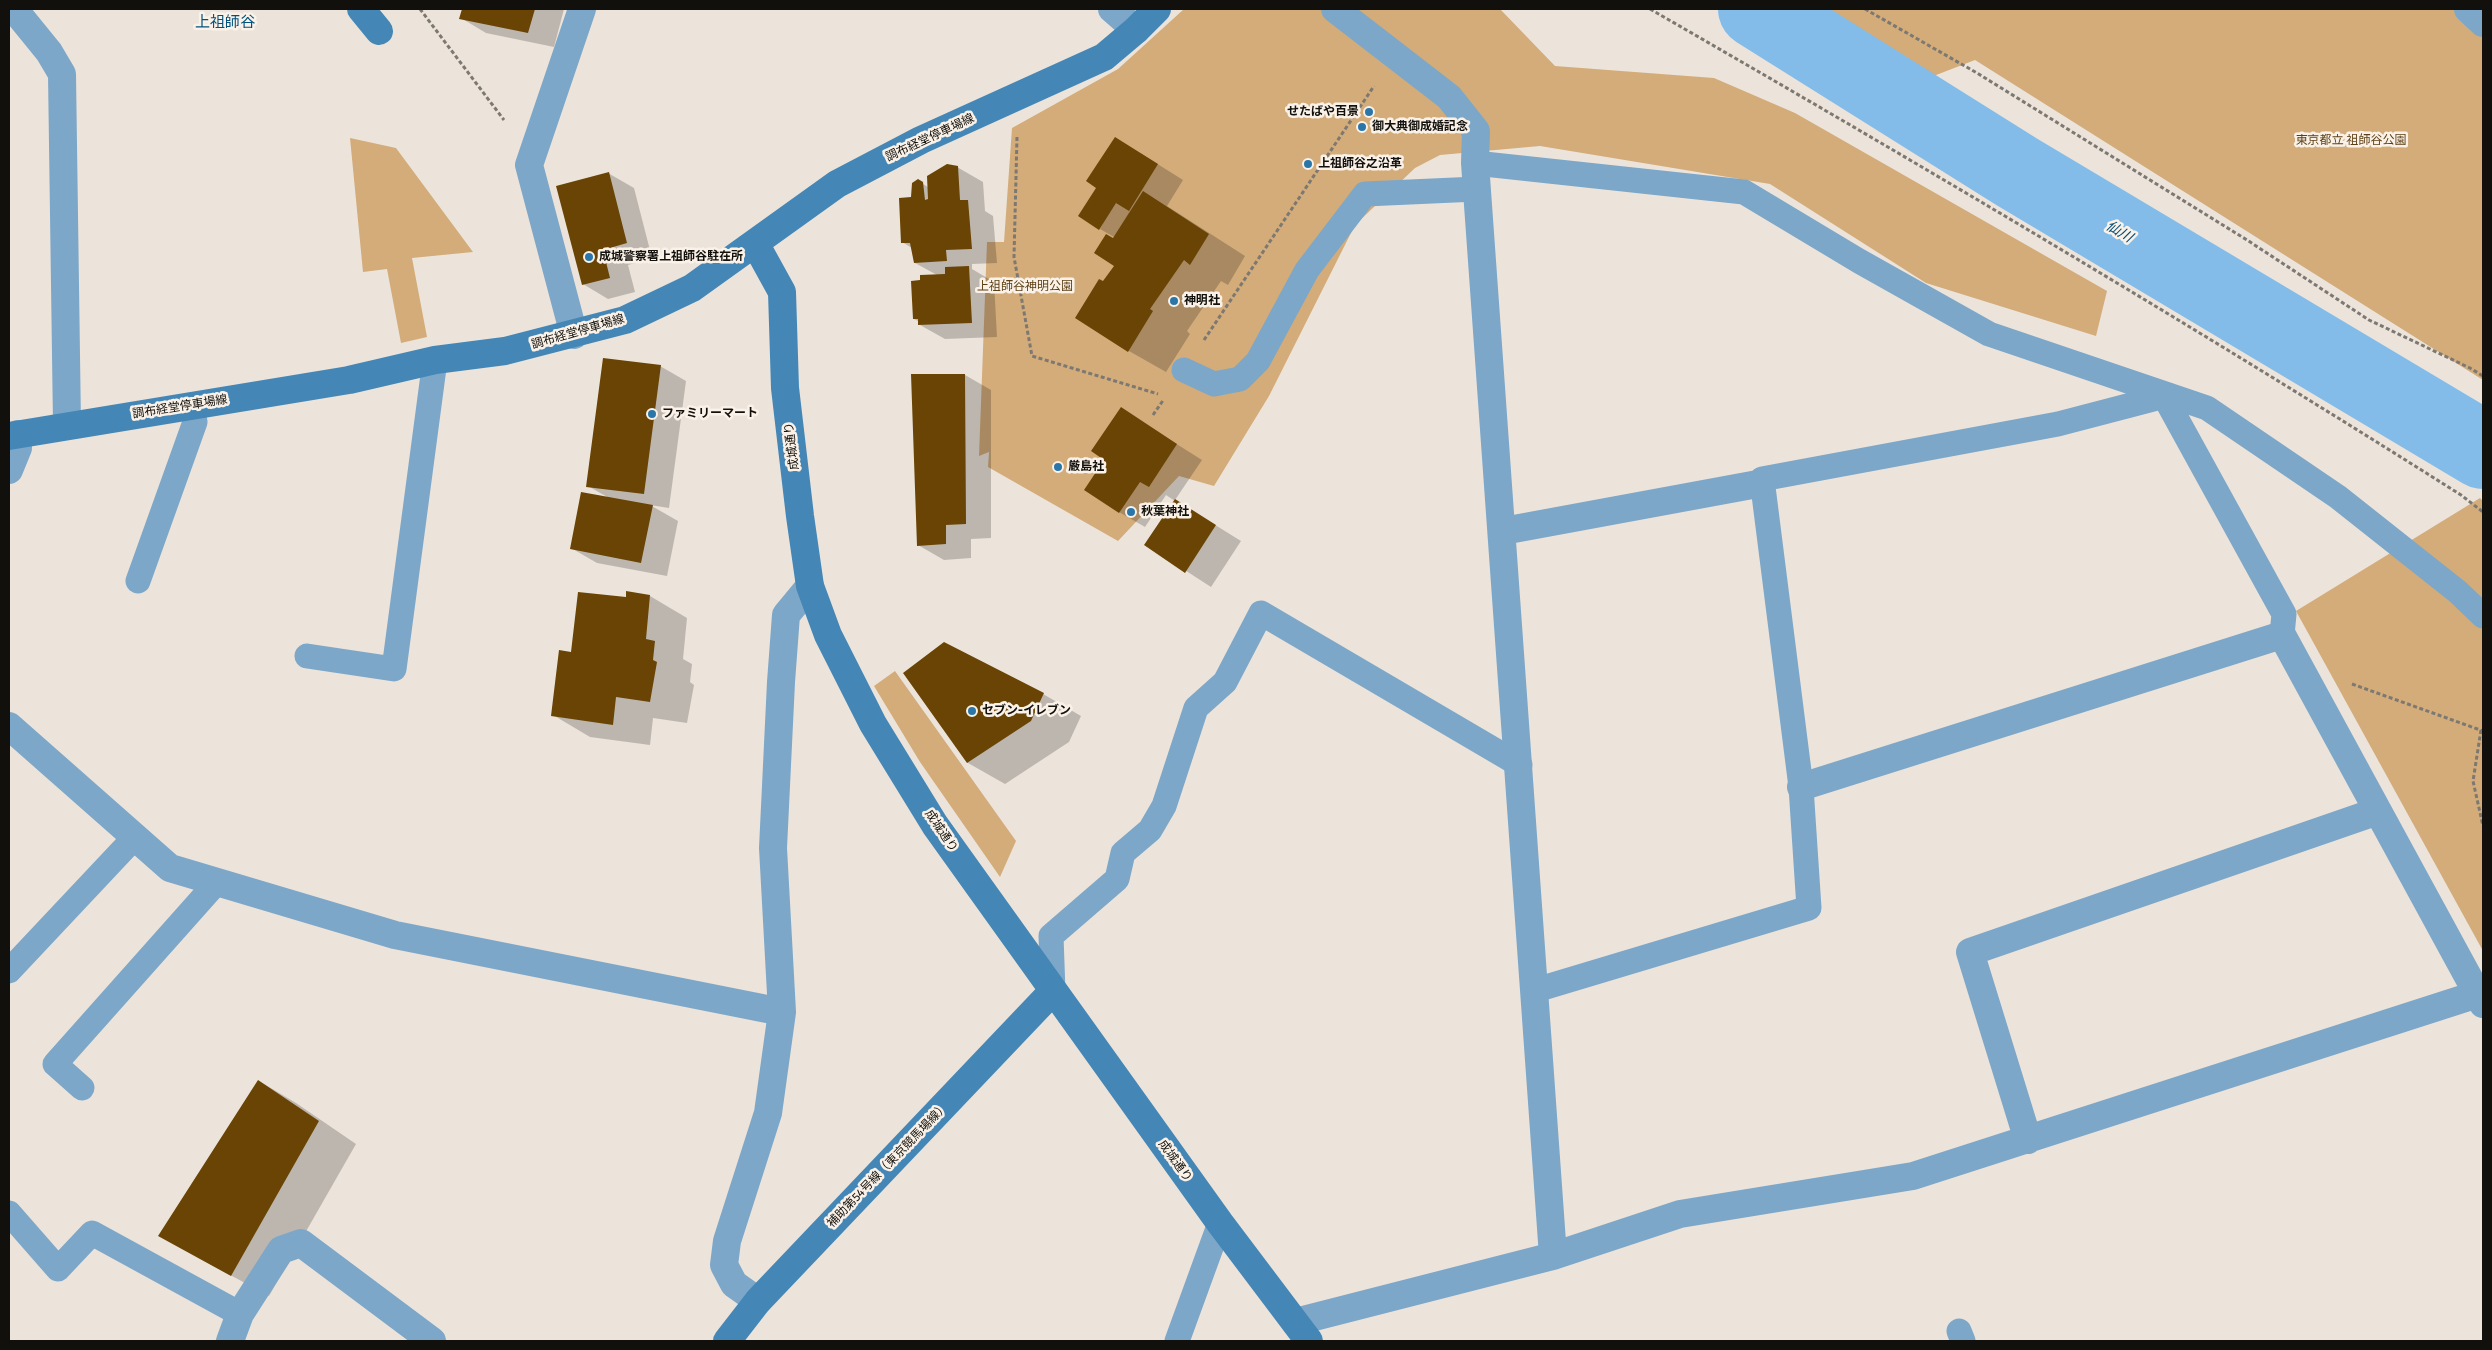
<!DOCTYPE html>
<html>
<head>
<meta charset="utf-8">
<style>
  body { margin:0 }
  #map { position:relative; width:2492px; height:1350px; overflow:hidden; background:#ece4db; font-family:"Fira Sans",sans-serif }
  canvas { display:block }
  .frame { position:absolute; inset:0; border:10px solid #12100c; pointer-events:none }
</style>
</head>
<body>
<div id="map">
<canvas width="2492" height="1350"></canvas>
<div class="frame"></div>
</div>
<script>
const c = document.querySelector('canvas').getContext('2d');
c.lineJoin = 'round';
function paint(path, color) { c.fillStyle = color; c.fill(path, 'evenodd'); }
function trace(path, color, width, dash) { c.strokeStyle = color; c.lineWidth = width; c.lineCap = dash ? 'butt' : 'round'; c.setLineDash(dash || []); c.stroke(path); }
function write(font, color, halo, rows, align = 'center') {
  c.font = font + ' "Fira Sans","Noto Sans JP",sans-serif'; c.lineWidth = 5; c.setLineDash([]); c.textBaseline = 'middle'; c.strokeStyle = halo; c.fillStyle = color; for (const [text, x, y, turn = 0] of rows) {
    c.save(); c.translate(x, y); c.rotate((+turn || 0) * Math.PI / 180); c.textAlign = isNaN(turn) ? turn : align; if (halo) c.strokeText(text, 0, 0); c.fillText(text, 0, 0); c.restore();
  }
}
const green = new Path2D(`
  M1184,9H1500L1555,66L1714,78L1795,113L2107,291L2096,336L1926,283L1770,184L1540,146L1440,155L1415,168L1355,225L1269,396L1214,486L1179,476L1118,541L988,467L989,452L979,456L987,242H1004L1012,128L1118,69Z
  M1796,9H2483V380L1975,60L1931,77Z
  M350,138L396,148L473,252L412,258L427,337L401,343L387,269L363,272Z
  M2480,498L2483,501V951L2296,611Z
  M895,671L1016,841L1000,877L920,762L874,686Z`);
const shadow = new Path2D(`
  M463,9H564L554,47L486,33L461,18Z
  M1140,153L1183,180L1167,206L1245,256L1228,285L1221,281L1187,331L1190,334L1166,372L1129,351L1103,283L1115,266L1114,237L1100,229Z
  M957,167L983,182L985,211L993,216L997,263L972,264V269L994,282L997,337L945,339L920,325V322L914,319L921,281L937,275L915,263L912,248L902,242L912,198L918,181L928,187Z
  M608,173L634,188L652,258L628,265L635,292L608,299L583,284Z
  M660,366L686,381L669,508L650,505L678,521L667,576L597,563L571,548L609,498L588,486Z
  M965,375L991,390V538L971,539V558L944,560L918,545L912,376Z
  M1121,409L1202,460L1175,500L1241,541L1211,587L1146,545L1175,501L1166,495L1145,527L1119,512L1106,459Z
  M650,596L687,618L683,659L692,664L690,682L694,685L687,723L653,718L650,745L590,737L553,715L572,654L627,598Z
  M905,673L1043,694L1081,716L1069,742L1005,784L968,763Z
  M259,1081L296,1103L356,1144L269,1296L197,1257Z`);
const river = new Path2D(`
  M1757,9L2017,172L2483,450`);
const building = new Path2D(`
  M462,9H535L528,33L459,19Z
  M1115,137L1158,164L1129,211L1116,203L1099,230L1078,216L1096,188L1086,181Z
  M947,164L958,166L960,200H968L972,249L946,250L947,261L914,263L910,243H901L899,198L911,197L912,183L918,179L923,182L925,200L928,199L927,176Z
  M609,172L627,243L603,250L610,278L582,285L556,186Z
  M1143,191L1209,234L1190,265L1184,260L1150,309L1153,311L1128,352L1075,318L1099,279L1103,281L1114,266L1094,253L1106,234L1113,238Z
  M969,266L972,323L918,325V319H913L911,281L920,280V275L945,274V267Z
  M603,358L661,365L644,494L586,487Z
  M911,374H965L966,524L946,525V544L917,546Z
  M1121,407L1177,444L1149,487L1140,482L1119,513L1084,490L1104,460L1091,451Z
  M581,492L653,505L641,563L570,549Z
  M1175,499L1216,525L1185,573L1144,545Z
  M626,591L650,595L646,639L655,641L653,660L657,662L650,702L616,697L613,725L551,716L559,650L571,652L578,592L626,597Z
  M944,642L1044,693L1031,721L967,763L903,673Z
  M258,1080L319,1121L231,1276L158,1236Z`);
const path = new Path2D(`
  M420,9L504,120
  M1650,9C1923,166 2194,326 2461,495L2483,512
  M1865,9L1977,73L2247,240L2369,320L2470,368L2483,376
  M1017,137L1014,257L1032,356L1158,394
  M1204,340L1374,86
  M1153,415L1164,399
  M2352,684L2483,731
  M2481,730L2473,781L2483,826`);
const lane = new Path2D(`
  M1475,163L1744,192L1859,261L1989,334L2207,408L2338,497L2458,592L2483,616
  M1184,370L1214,384L1240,379L1258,361L1307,270L1365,194L1477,189
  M138,581L195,422L192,405
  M307,656L394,669L435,360
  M9,971L135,837
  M1536,990L1809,908L1801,787L1762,479L2058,424L2169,395V405L2284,614L2282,635
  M1053,991L1051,936L1117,879L1123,853L1150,830L1164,806L1196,708L1225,682L1261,613L1520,765
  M82,1088L55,1064L217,882
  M9,1213L58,1269L92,1233L240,1314
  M1959,1331L1963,1341
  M1177,1341L1220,1223`);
const street = new Path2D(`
  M14,9L49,52L62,74L67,425
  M1112,9L1136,30
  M1335,9L1449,97L1476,131L1475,163L1553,1256
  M2468,9L2483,23
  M574,335L529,165L582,9
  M9,470L18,448V434
  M1503,531L1763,483
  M9,726L170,868L395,935L782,1012
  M1801,787L2282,635L2483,1004
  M2028,1140L1970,952L2378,811
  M758,1301L734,1284L724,1265L727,1241L768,1113L782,1012L773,848L781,682L786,615L810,586
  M1295,1322L1553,1256L1680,1214L1913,1176L2478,994
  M230,1341L240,1314L281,1250L301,1243L432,1341`);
const secondary = new Path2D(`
  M361,9L379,31
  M755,243L782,292L785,388L800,516L810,586L828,635L873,724L935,825L1220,1223L1309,1341
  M9,436L349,380L435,360L505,351L625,320L692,288L837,184L921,140L1104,57L1136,30L1157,9
  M727,1341L758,1301L1053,991`);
const markers = [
  [1369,112,5,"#2b76a9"],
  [1362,127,5,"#2b76a9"],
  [1308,164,5,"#2b76a9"],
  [589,257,5,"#2b76a9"],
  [1174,301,5,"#2b76a9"],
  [652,414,5,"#2b76a9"],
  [1058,467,5,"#2b76a9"],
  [1131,512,5,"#2b76a9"],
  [972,711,5,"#2b76a9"]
];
const poiNames = [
  ["せたばや百景",1359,112,"right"],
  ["御大典御成婚記念",1372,127],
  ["上祖師谷之沿革",1318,164],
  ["成城警察署上祖師谷駐在所",599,257],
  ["神明社",1184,301],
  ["ファミリーマート",662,414],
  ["厳島社",1068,467],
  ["秋葉神社",1141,512],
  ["セブン-イレブン",982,711]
];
const streetNames = [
  ["調布経堂停車場線",930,138,-25],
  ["調布経堂停車場線",578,332,-16],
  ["調布経堂停車場線",180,407,-9],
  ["成城通り",792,446,-97],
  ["成城通り",941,831,56],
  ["成城通り",1175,1161,54],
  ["補助第54号線（東京競馬場線）",888,1165,-46]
];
const parkNames = [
  ["東京都立 祖師谷公園",2351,141],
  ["上祖師谷神明公園",1025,287]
];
const waterNames = [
  ["仙川",2119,232,31]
];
const quarterNames = [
  ["上祖師谷",225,23]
];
paint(green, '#d3ac7a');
paint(shadow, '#0003');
trace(river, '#83bce9', 78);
paint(building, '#694404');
trace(path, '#7d7871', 3, [4, 2.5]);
trace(lane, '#7da7c8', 25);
trace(street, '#7da7c8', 28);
trace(secondary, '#4487b7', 28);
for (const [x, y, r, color] of markers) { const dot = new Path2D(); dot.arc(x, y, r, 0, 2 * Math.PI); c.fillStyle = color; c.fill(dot); trace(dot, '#faf2e8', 2); }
write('bold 12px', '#12100c', '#faf2e8', poiNames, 'left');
write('12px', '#12100c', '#faf2e8', streetNames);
write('12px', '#5c3f14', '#faf2e8', parkNames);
write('italic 14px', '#034c75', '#faf2e8', waterNames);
write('15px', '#00527e', '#faf2e8', quarterNames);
</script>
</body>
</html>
